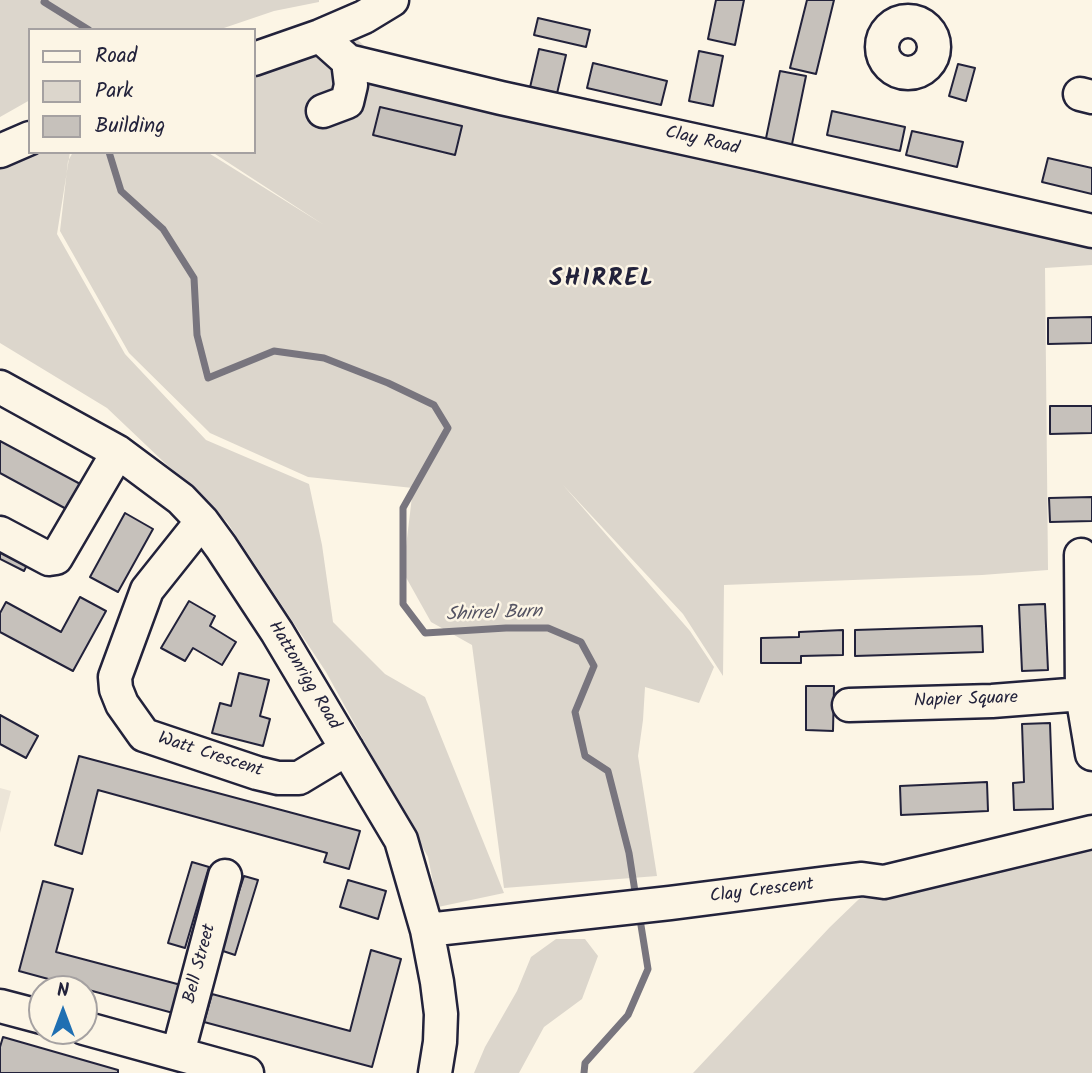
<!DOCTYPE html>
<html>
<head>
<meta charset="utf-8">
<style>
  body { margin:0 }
  #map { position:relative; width:1092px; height:1073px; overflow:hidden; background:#fcf5e5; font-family:Kalam,sans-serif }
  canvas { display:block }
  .legend { position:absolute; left:28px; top:28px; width:228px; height:126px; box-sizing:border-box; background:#fcf5e5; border:2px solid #a5a1a1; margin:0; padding:9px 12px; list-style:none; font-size:21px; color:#22223b }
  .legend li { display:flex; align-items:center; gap:14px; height:35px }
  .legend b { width:35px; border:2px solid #a5a1a1 }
  .north { position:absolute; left:28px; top:975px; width:70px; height:70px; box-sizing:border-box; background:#fcf5e5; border:2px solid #a5a1a1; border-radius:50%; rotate:0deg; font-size:19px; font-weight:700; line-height:28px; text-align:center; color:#22223b }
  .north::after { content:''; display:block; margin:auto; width:24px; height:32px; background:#1f6fb2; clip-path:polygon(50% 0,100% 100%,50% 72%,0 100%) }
</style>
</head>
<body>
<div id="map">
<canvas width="1092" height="1073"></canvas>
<ul class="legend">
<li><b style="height:9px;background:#fcf5e5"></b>Road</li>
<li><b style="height:19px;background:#dcd6cc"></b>Park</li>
<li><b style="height:19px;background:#c6c1bb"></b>Building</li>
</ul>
<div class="north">N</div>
</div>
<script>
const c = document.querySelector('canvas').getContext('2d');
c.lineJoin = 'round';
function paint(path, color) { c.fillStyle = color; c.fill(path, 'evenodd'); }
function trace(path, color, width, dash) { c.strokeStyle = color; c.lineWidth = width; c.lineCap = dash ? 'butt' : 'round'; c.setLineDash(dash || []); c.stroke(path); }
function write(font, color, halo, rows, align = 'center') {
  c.font = font + ' Kalam,sans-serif'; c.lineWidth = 5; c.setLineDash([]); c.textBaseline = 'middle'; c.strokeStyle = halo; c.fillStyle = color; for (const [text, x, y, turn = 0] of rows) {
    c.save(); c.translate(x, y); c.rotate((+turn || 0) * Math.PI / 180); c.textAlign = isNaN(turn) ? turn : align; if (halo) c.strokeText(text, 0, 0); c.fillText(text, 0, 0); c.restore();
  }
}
const built = new Path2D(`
  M0,788L11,791L0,833Z`);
const green = new Path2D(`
  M0,0H319V2L274,11L218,30H30V100L0,117Z
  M351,33L376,58L1092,226V265L1045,268L1048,570L982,575L724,585L723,676L683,614L563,485L690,631L714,667L699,703L645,687L643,720L638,756L657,876L504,888L472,645L431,622L403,572L413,488L308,477L210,433L129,353L60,231L68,161L73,152H207L324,225L212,152H254V68Z
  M31,152H70L57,234L125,354L206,440L309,484L322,545L333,622L385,674L425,697L504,893L438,907L428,857L326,672L227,522L107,408L0,343V166Z
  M1092,828V1073H693L830,927L886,873Z
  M556,939H585L598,956L582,999L544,1027L519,1073H474L485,1047L517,991L531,957Z`);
const stream = new Path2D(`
  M45,0L44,2L89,30
  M109,152L121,191L163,229L194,278L197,335L208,378L274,351L324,358L388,383L434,405L448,428L403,508V604L425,633L506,628H548L581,642L594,666L575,712L585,756L608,771L629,853L636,898
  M584,1073L585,1063L628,1015L648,969L639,913`);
const building = new Path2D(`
  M716,0H744L735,45L708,39Z
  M807,0H834L816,74L790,68Z
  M538,18L590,30L586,47L534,35Z
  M539,49L566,55L555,102L528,96Z
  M699,51L723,56L713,106L689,101Z
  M593,63L667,81L661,105L587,88Z
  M958,64L975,68L966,101L949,96Z
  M780,71L806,76L791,149L765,143Z
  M380,107L462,126L455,155L373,135Z
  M832,111L905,127L900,151L827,135Z
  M912,131L963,142L957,167L906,155Z
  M1048,158L1092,168V194L1042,182Z
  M1092,317V343L1048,344V318Z
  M1050,406H1092V433L1050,434Z
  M0,441L84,486L70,511L0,473Z
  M1092,497V521L1050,522L1049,498Z
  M125,513L153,529L118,592L90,577Z
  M0,541L31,557L24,571L0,559Z
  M80,597L106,611L73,671L0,632V613L6,602L61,632Z
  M189,601L215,616L210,626L236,642L222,665L193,648L185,661L161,648Z
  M1045,604L1048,670L1022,671L1019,605Z
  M982,626L983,652L855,656V630Z
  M843,630V655L801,656V663H761V638L799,637V632Z
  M239,673L269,680L260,716L270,719L263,746L212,733L220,703L231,706Z
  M806,686H834L833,731L806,730Z
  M0,715L38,736L26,758L0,744Z
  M1050,723L1053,809L1014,810L1013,783L1024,782L1022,724Z
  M79,756L360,831L349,869L324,862L327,853L98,790L82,854L55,845Z
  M987,782L988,811L901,815L900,786Z
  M192,862L209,867L185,948L168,943Z
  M244,876L258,880L235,955L220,950Z
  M348,880L386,891L378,919L340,907Z
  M43,881L73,889L56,952L181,985L173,1013L19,971Z
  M371,950L401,959L372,1067L204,1022L212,994L350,1031Z
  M3,1037L118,1070V1073H0V1047Z`);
const minor = new Path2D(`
  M882 47a26 26 0 1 1 52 0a26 26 0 1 1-52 0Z
  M320,36L348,61L501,98L757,154L1092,231
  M254,59L320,36L364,17L392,0
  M1080,94L1092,97
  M323,111L347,102L351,85L348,61
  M0,151L30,138
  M0,387L118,452L181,499L202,521L221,547L277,632L401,840L427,930L437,982L441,1014L440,1042L435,1073
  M202,521L147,590L115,677L116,689L122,704L144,735L257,773L278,778H299L347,749
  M0,533L49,559L56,558L118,452
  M1081,555L1082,694L1092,754
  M849,705L992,701L1082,694
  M427,930L670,903L827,883L862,879L884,882L1092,832
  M0,1006L42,1017
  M84,1028L247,1073
  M178,1053L225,876`);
const streetNames = [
  ["Clay Road",702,142,13],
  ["Hattonrigg Road",303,676,59],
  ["Napier Square",966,701,-2],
  ["Watt Crescent",210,756,18],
  ["Clay Crescent",762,892,-7],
  ["Bell Street",201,964,-75]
];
const waterNames = [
  ["Shirrel Burn",494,615,-2]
];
const districtNames = [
  ["SHIRREL",602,281]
];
paint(built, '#ece5d8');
paint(green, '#dcd6cc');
trace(stream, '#78757e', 7);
paint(building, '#c6c1bb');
trace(building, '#22223b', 2);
trace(minor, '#22223b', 37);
trace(minor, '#fcf5e5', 32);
write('18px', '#22223b', '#fcf5e5', streetNames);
write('italic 19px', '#545362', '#fcf5e5', waterNames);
c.letterSpacing = '2px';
write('bold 24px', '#22223b', '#fcf5e5', districtNames);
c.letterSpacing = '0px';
</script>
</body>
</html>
